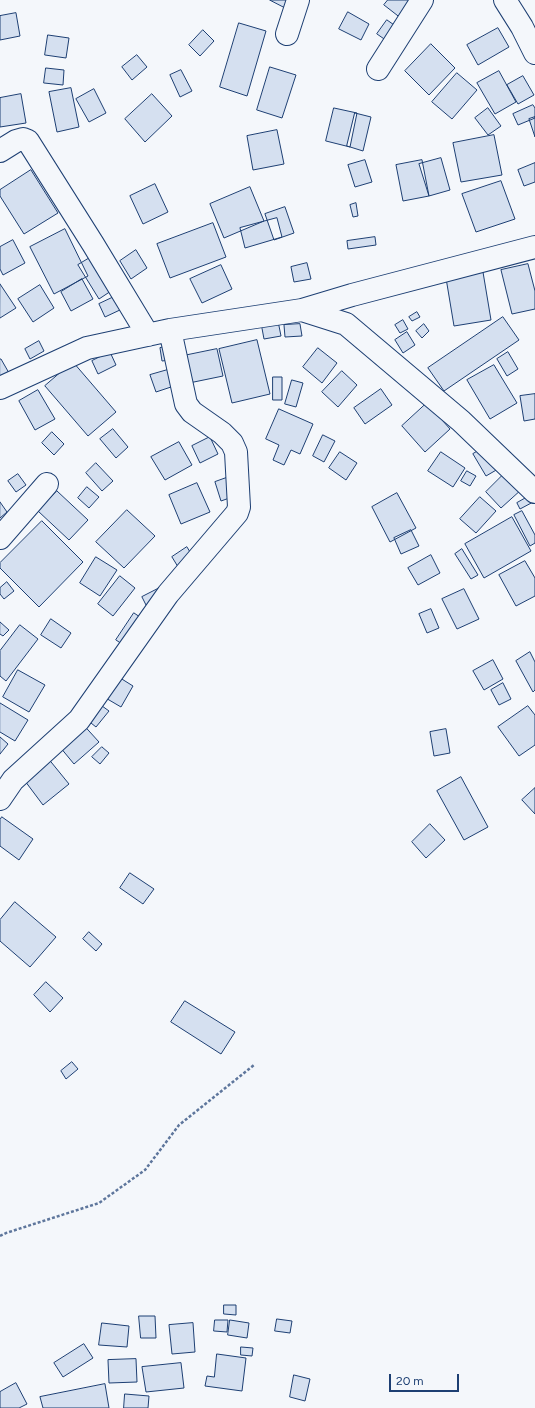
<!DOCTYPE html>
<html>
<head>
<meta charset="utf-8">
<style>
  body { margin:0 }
  #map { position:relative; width:535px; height:1408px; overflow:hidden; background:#f4f7fb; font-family:Figtree,sans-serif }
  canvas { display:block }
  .scale { position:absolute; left:389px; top:1374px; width:70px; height:18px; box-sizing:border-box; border:2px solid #1d3f73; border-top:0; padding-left:5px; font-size:12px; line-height:14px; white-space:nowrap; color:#1d3f73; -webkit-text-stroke:3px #f4f7fb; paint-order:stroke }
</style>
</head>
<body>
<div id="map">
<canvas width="535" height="1408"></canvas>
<div class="scale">20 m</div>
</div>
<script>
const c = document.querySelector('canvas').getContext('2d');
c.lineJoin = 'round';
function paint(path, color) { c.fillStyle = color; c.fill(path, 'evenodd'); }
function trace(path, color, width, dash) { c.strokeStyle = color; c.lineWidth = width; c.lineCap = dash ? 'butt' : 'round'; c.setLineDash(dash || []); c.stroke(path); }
const building = new Path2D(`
  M270,0H290L286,8Z
  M388,0H431L411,26L384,5Z
  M348,12L369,24L361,40L339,29Z
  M16,13L20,36L0,40V16Z
  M387,20L410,36L400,50L377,34Z
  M239,23L266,31L247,96L220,87Z
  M498,28L509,47L478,65L467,45Z
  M203,30L214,41L200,56L189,45Z
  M48,35L69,38L66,58L45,55Z
  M431,44L455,68L429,95L405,71Z
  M137,55L147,67L132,80L122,67Z
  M270,67L296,75L282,118L257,110Z
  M46,68L64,70L63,85L44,83Z
  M181,70L192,91L180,97L170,75Z
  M499,71L516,102L495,114L477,83Z
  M457,73L477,90L452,119L432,102Z
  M523,76L534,95L518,104L507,85Z
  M71,88L79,127L57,132L49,92Z
  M94,89L106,113L89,122L76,99Z
  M21,94L26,123L0,127V98Z
  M152,94L172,116L145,142L125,119Z
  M533,105L535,108V118L518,125L513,114Z
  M334,108L357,113L350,147L326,141Z
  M488,108L501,126L488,135L475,118Z
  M355,113L371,117L363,151L347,146Z
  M535,117V137L529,119Z
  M277,130L284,164L253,170L247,136Z
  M494,135L502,175L461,182L453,143Z
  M441,158L450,190L429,196L419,164Z
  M365,160L372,182L355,187L348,165Z
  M422,160L429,196L403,201L396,165Z
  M535,163V182L524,186L518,170Z
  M31,170L58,213L24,234L0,196V190Z
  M501,181L515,219L476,232L462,194Z
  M155,184L168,212L143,224L130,196Z
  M250,187L264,221L224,238L210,204Z
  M356,203L358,216L353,217L350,205Z
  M285,207L294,233L274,240L265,214Z
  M277,218L282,237L245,248L240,228Z
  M213,223L226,257L170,278L157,244Z
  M65,229L88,276L54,294L30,247Z
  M375,237L376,245L348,249L347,241Z
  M13,240L25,263L3,275L0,269V247Z
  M136,250L147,268L131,279L120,261Z
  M93,256L114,289L99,299L78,265Z
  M307,263L311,279L294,282L291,267Z
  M528,264L535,291V309L512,314L501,270Z
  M221,265L232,289L202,303L190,279Z
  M483,272L491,320L454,326L446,278Z
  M82,279L93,299L71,311L61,292Z
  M0,284L16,308L0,318Z
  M40,285L54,308L33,322L18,299Z
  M116,296L122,309L105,317L99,304Z
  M417,312L420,317L412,321L409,317Z
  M503,317L519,340L444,391L428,368Z
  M403,320L408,329L400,333L395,325Z
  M278,321L281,336L264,339L261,323Z
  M300,324L302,336L285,337L284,325Z
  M424,324L429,331L422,338L416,331Z
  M407,332L415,345L403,353L395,340Z
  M257,340L270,394L232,403L219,349Z
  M39,341L44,351L30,359L25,349Z
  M168,346L170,360L162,361L160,348Z
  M318,348L337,363L322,383L303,367Z
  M217,349L223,376L189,383L183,356Z
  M110,352L116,365L98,374L92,361Z
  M508,352L518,369L507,376L497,359Z
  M0,359H1L9,373L0,377Z
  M73,362L116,412L88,436L45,386Z
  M494,365L517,403L490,419L467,380Z
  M171,369L177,385L156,392L150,375Z
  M342,371L357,385L338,407L322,392Z
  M273,377H282V400H273Z
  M292,380L303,383L296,407L285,404Z
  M381,389L392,405L365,424L354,408Z
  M38,390L55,419L35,430L19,401Z
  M535,394V419L524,421L520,396Z
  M427,403L450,429L425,452L402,426Z
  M279,409L313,424L300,454L291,450L284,465L273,460L279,445L266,439Z
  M113,429L128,447L116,458L100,439Z
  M52,432L64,444L54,455L42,443Z
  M323,435L335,441L324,462L313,456Z
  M210,437L218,454L200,463L192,446Z
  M179,442L192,465L165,480L151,457Z
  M485,447L498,469L486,476L473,454Z
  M340,452L357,463L346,480L329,468Z
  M441,452L465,468L453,487L428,471Z
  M96,463L113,481L102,491L86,473Z
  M467,471L476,476L470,486L461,481Z
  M506,472L522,489L501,508L486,492Z
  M18,474L26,485L16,492L8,481Z
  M229,477L235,496L221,501L215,482Z
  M197,483L210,512L181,524L169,495Z
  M87,487L99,497L89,508L78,498Z
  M57,491L88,520L69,540L38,511Z
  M397,493L416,528L390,542L372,507Z
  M533,494L535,501L520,509L517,503Z
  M480,497L496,511L476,533L460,519Z
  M0,502L7,512L0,518Z
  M127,510L155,536L124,568L96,542Z
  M522,511L535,535V543L530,546L514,515Z
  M512,517L531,551L484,578L465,544Z
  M42,521L83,562L39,607L0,568V563Z
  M411,530L419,546L401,554L394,538Z
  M187,547L201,570L186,580L172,557Z
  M462,549L478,575L471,579L455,554Z
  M431,555L440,573L418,585L408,568Z
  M96,557L117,570L100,596L80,583Z
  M525,561L535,578V596L516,606L499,575Z
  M120,576L135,588L113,616L98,604Z
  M7,582L14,591L4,599L0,594V588Z
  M167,584L150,613L142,597Z
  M464,589L479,619L457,629L442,599Z
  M431,609L439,628L427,633L419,614Z
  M134,613L155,627L137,654L116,640Z
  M51,619L71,633L61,648L41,635Z
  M0,622L9,630L3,636L0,634Z
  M20,625L38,639L6,681L0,676V651Z
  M530,652L535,662V690L533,692L516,661Z
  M493,660L503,679L484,690L473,671Z
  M18,670L45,685L29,712L3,697Z
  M117,676L133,686L121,707L104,697Z
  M503,683L511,699L499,705L491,690Z
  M0,703L28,720L15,741L0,732Z
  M98,703L109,711L96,727L86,719Z
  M528,706L535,715V745L519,756L498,727Z
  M79,720L99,742L74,764L55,741Z
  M446,729L450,753L434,756L430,732Z
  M0,737L8,744L0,754Z
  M102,747L109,753L100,764L92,757Z
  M47,757L69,784L43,805L22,777Z
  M461,777L488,827L464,840L437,791Z
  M535,788V814L522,800Z
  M2,817L33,839L19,860L0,846V820Z
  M430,824L445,840L426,858L412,842Z
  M130,873L154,889L143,904L120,888Z
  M15,902L56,937L30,967L0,941V920Z
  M89,932L102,944L96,951L83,939Z
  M46,982L63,998L50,1012L34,995Z
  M185,1001L235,1032L221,1054L171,1022Z
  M72,1062L78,1069L66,1079L61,1071Z
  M224,1305H236V1315L224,1314Z
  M139,1316H155L156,1338H141Z
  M277,1319L292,1321L290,1333L275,1331Z
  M215,1320H228L227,1332L214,1331Z
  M230,1320L249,1323L247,1338L228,1335Z
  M102,1323L129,1326L127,1347L99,1345Z
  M193,1323L195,1352L172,1354L169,1325Z
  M84,1344L93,1358L63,1377L54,1363Z
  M241,1347L253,1348L252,1356L241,1355Z
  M217,1354L246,1358L242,1391L205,1386L207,1376L214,1377Z
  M136,1359L137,1382L109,1383L108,1360Z
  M181,1363L184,1388L146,1392L142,1367Z
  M294,1375L310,1379L305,1401L290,1397Z
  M16,1383L27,1404L19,1408H0V1392Z
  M105,1384L109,1408H43L40,1397Z
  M125,1394L149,1396L148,1408H124Z`);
const path = new Path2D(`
  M0,1236L6,1233L99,1203L145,1170L179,1125L254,1065`);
const minor = new Path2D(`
  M505,0L522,27L535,53
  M287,34L298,0
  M378,69L422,0
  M0,151L16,141L23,139L28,141L93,244L148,335
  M302,310L352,295L535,247
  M0,388L87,348L170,330L302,310L346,324L461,421L535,492
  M0,538L47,484
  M0,799L13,780L79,720L168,594L237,513L239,507L236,452L232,443L222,433L192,412L186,404L170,330`);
paint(building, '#d5e0f0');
trace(building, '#1d3f73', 1);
trace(minor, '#1d3f73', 24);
trace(path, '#5e769c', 2.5, [3, 2]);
trace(minor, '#f4f7fb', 22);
</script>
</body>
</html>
